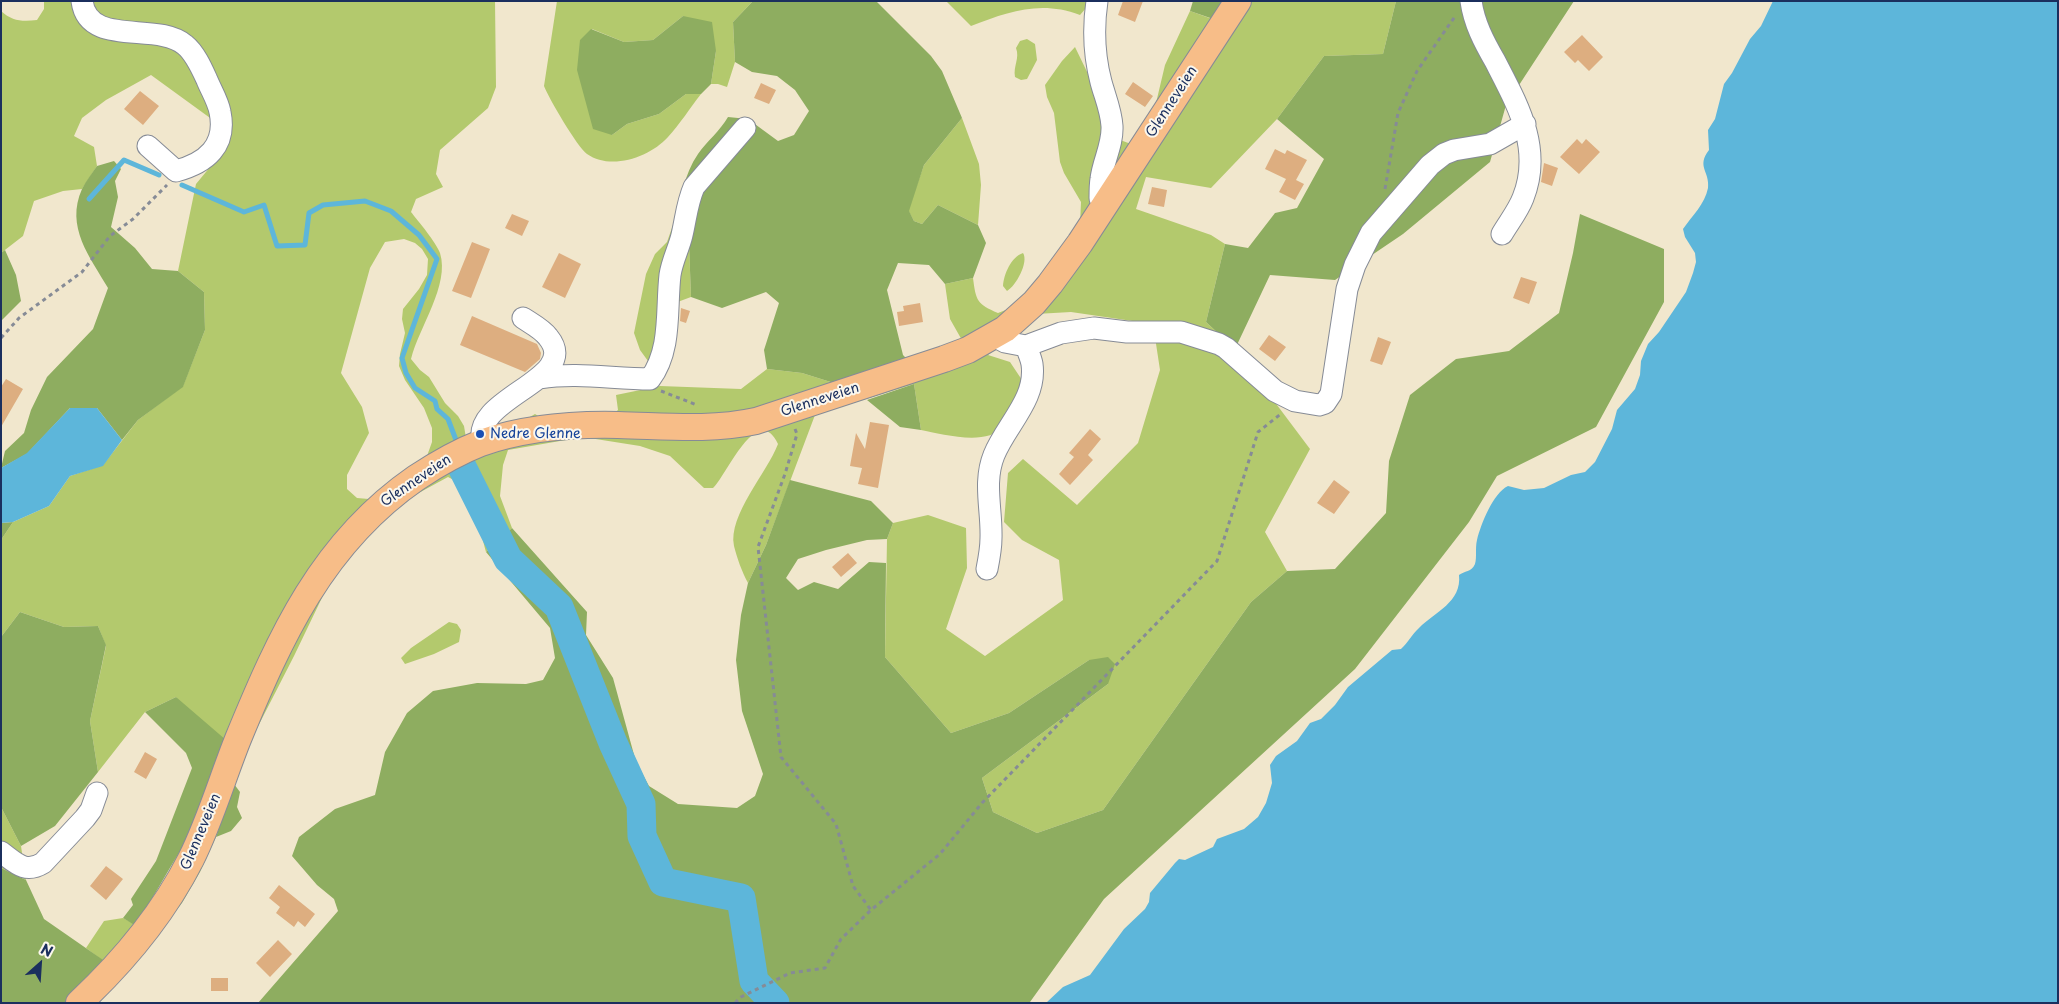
<!DOCTYPE html>
<html>
<head>
<meta charset="utf-8">
<style>
  body { margin:0 }
  #map { position:relative; width:2059px; height:1004px; overflow:hidden; background:#f1e7cd; font-family:"Playpen Sans",sans-serif }
  canvas { display:block }
  .frame { position:absolute; inset:0; border:2px solid #1b2f5e; pointer-events:none }
  .north { position:absolute; left:15px; top:939px; width:50px; height:50px; -webkit-text-stroke:4px #fbf7ec; paint-order:stroke; rotate:26deg; font-size:14px; font-weight:700; line-height:20px; text-align:center; color:#1b2f5e }
  .north::after { content:''; display:block; margin:auto; width:18px; height:22px; background:#1b2f5e; clip-path:polygon(50% 0,100% 100%,50% 72%,0 100%) }
</style>
</head>
<body>
<div id="map">
<canvas width="2059" height="1004"></canvas>
<div class="frame"></div>
<div class="north">N</div>
</div>
<script>
const c = document.querySelector('canvas').getContext('2d');
c.lineJoin = 'round';
function paint(path, color) { c.fillStyle = color; c.fill(path, 'evenodd'); }
function trace(path, color, width, dash) { c.strokeStyle = color; c.lineWidth = width; c.lineCap = dash ? 'butt' : 'round'; c.setLineDash(dash || []); c.stroke(path); }
function write(font, color, halo, rows, align = 'center') {
  c.font = font + ' "Playpen Sans",sans-serif'; c.lineWidth = 4; c.setLineDash([]); c.textBaseline = 'middle'; c.strokeStyle = halo; c.fillStyle = color; for (const [text, x, y, turn = 0] of rows) {
    c.save(); c.translate(x, y); c.rotate((+turn || 0) * Math.PI / 180); c.textAlign = isNaN(turn) ? turn : align; if (halo) c.strokeText(text, 0, 0); c.fillText(text, 0, 0); c.restore();
  }
}
const green = new Path2D(`
  M44,1H495L496,87L488,108L440,150L436,174L443,187L416,199L411,212C418,221 436,242 440,253C450,285 419,327 411,359L420,370L429,377L445,403L458,416L464,426L466,438L516,425L535,414L543,419L610,416L618,410L616,395L660,386L741,389L767,369L802,373L837,384L963,342L950,319L945,284L973,278C976,301 977,304 998,313L1016,306L1080,225L1081,202L1064,173L1060,162L1054,113L1047,97L1045,85L1062,61L1075,47L1105,109L1104,134L1131,144L1156,103L1165,65L1190,11L1215,20L1228,1H1396L1383,54L1324,56L1277,119L1211,188L1146,177L1136,209L1211,235L1225,244L1206,322L1235,349L1310,449L1265,532L1287,571L1251,602L1103,810L1037,833L993,812L982,778L1108,684L1089,660L1009,713L951,733L885,657L887,539L893,523L928,515L966,528L967,568L946,629L985,656L1063,600L1059,560L1022,540L1004,522L1008,473L1023,459L1077,505L1138,443L1160,370L1153,324L1071,312L1036,314L1017,334L988,355L1010,362L1022,380C1017,392 1010,416 1003,426C988,447 942,434 921,430L914,384L815,415L766,545L748,583C742,572 737,558 734,546C728,515 767,473 778,444C757,400 726,477 713,488H704L670,456L640,446L583,437L508,450L503,465L500,496L512,528L486,552C482,536 473,501 464,488C459,483 454,480 448,477L393,507L359,540L330,581L294,656L251,740L216,837L200,872L182,903L132,967L106,963L86,948L104,921L123,918L136,925L168,874L217,765L176,697L145,712L98,772L90,721L106,646L98,626L64,627L20,612L1,637V540L13,522L49,506L70,476L103,465L138,420L183,386L205,330L204,292L178,271L196,184L220,155L228,131L151,75L106,100L82,118L74,136L94,147L97,166L82,189L63,191L34,201L23,236L1,253V11C12,21 22,22 37,20L44,9ZM404,239L415,243L422,249L428,259L427,275L419,289L403,309L402,319L405,333L400,354L399,366L405,380L424,408L432,428V442L427,456L369,499L357,498L347,489V475L369,433L362,407L341,373L370,268L385,242Z
  M557,1H759L752,2L733,22L735,62L727,87L718,84H711L716,51L683,16L653,40L624,42L592,29L612,135L627,124L659,114L686,94H701C690,108 680,124 668,137C650,157 611,171 587,154C578,148 548,97 544,86Z
  M946,1H1092L1080,15C1040,0 1008,12 971,26Z
  M1027,39L1035,44L1037,60L1027,79L1021,80L1015,77C1013,66 1020,58 1016,48L1020,41Z
  M962,118L979,164L981,185L978,225L938,205L922,224L914,221L908,210L924,165Z
  M673,225L689,244L691,297L664,307L658,344L648,361L640,350L634,333L646,274L655,254L667,242Z
  M1023,253C1029,262 1016,286 1007,291L1003,286C1004,274 1011,257 1023,253Z
  M449,622L457,624L461,630L459,642L434,654L405,664L401,658L411,648Z
  M1,807L21,846L26,880L1,868Z`);
const forest = new Path2D(`
  M876,1L931,56L942,71L962,118L924,165L909,211L914,221L922,224L938,205L978,225L986,243L973,278L945,284L929,265L898,263L887,290L903,355L909,361L837,384L802,373L767,369L764,350L779,303L766,292L722,308L691,297L689,244L674,225C680,201 684,174 698,154C707,141 720,131 728,117L748,119L778,141L794,135L809,111L795,90L777,76L752,72L735,62L733,22L752,2Z
  M1193,1H1228L1216,20L1190,11Z
  M1396,1H1574L1506,105L1490,162L1403,234L1335,280L1270,275L1235,349L1206,322L1225,244L1248,248L1275,213L1297,208L1324,159L1277,119L1324,56L1383,54Z
  M683,16L712,22L716,51L711,84L701,94H686L659,114L627,124L612,135L593,129L577,70L580,40L591,29L624,42L653,40Z
  M114,161L121,169L115,181L118,197L111,227L135,248L152,269L178,271L204,292L205,330L183,387L138,420L122,440L97,408H70L27,454L1,468L5,451L24,433L31,410L47,377L93,329L108,288C90,257 65,227 82,189C86,181 92,173 97,166Z
  M1580,214L1664,249V302L1596,427L1497,476L1469,522L1355,669L1104,899L1030,1002L258,1003L338,911L334,899L317,885L292,856L299,837L335,809L375,795L385,752L407,713L433,691L477,683L526,684L543,680L555,658L550,628L486,552L512,528L587,612L586,635L613,678L636,762L649,786L678,804L737,808L755,796L763,774L742,711L736,660L741,615L748,583L766,545L790,480L871,501L893,523L887,539L867,540L826,550L798,559L786,578L798,590L814,582L838,589L869,562L886,563L885,657L951,733L1009,713L1089,660L1108,657L1115,664L1108,684L982,778L993,812L1037,833L1103,810L1251,602L1287,571L1335,569L1386,513L1389,461L1410,395L1456,359L1509,351L1559,313L1573,253Z
  M5,250L16,275L21,301L1,321V253Z
  M914,384L921,430L900,427L867,400Z
  M13,522L1,540V523Z
  M20,612L64,627L98,626L106,645L90,721L98,772L55,826L21,846L1,807V637Z
  M176,697L226,740L195,825L136,926L123,918L133,905L131,899L156,861L192,768L186,753L145,712Z
  M234,784L240,792L237,807L242,818L231,831L216,837Z
  M1,868L26,880L44,919L106,962L70,1003H1Z`);
const water = new Path2D(`
  M1773,1H2058V1003H1046L1063,987L1090,975L1124,929L1145,909L1149,902L1150,893L1175,863L1179,859L1185,860L1213,847L1217,839L1244,829L1258,817L1266,803L1272,783L1270,765L1276,756L1297,741L1310,723L1321,719L1335,705L1348,687L1392,650L1401,649C1408,643 1412,634 1419,628C1435,612 1462,602 1459,575C1464,571 1472,572 1475,564C1477,557 1475,548 1477,540C1481,524 1493,493 1508,486L1524,490L1544,488L1571,475L1585,472L1595,462L1612,429L1617,410L1635,389L1640,375L1641,361L1648,344L1659,332L1686,292L1693,273L1696,262L1695,253L1685,237L1683,229C1692,216 1705,204 1708,188C1710,171 1696,167 1709,150L1708,130L1715,119L1724,84L1732,73L1750,39L1761,26Z
  M70,408H97L122,440L103,466L70,476L49,506L13,522L1,523V468L27,453Z`);
const stream = new Path2D(`
  M182,185L244,212L264,205L277,246L305,245L309,213L323,205L365,201L391,211L419,235L437,259L402,358L406,373L415,388L435,401L437,409L448,419L456,440
  M89,199L124,160L159,175`);
const river = new Path2D(`
  M462,467L508,559L559,607L613,743L641,804L642,836L663,882L741,898L754,981L775,1003`);
const building = new Path2D(`
  M1123,1H1143L1135,22L1118,15Z
  M1582,35L1603,57L1589,71L1578,60L1575,63L1564,52Z
  M1133,82L1153,96L1145,107L1125,94Z
  M761,83L776,90L769,104L754,98Z
  M140,91L159,106L143,125L124,109Z
  M1577,139L1582,144L1586,139L1600,152L1579,174L1560,157Z
  M1275,149L1285,154L1287,150L1307,160L1296,180L1304,184L1295,200L1279,192L1286,179L1265,169Z
  M1544,163L1558,168L1552,186L1541,182Z
  M1152,187L1167,190L1164,207L1148,204Z
  M512,214L529,221L522,236L505,228Z
  M472,242L490,249L471,298L452,291Z
  M559,253L581,264L565,298L542,287Z
  M1521,277L1537,282L1529,304L1513,298Z
  M920,303L923,322L899,326L897,312L904,311L903,306Z
  M681,308L690,311L686,323L680,321Z
  M472,316L537,344L541,353L540,359L525,372L460,345Z
  M1269,335L1286,347L1275,361L1259,349Z
  M1378,337L1391,342L1382,365L1370,361Z
  M6,379L23,389L1,427V387Z
  M870,422L889,425L878,488L858,484L862,468L850,466L856,433L865,449Z
  M1090,429L1101,439L1088,455L1093,460L1070,485L1059,474L1074,457L1069,453Z
  M1334,480L1350,492L1334,514L1317,503Z
  M848,553L857,563L841,577L832,567Z
  M145,752L157,759L146,779L134,772Z
  M106,866L123,879L106,900L90,886Z
  M279,885L315,914L305,927L298,921L294,927L276,913L280,907L269,898Z
  M278,940L292,954L270,977L256,963Z
  M211,978H228V991H211Z`);
const path = new Path2D(`
  M1385,189L1398,113L1417,71L1456,15
  M1,338L19,318L82,272L110,236L133,219L167,185
  M661,391L697,405
  M795,429L797,434L785,474L758,547L781,757L836,824L853,886L871,910
  M735,1003L741,997L790,973L825,968L841,939L871,910L940,854L982,803L1217,561L1258,432L1282,413`);
const minor = new Path2D(`
  M82,1C88,48 157,21 185,45C195,53 202,69 207,80C211,90 218,101 220,112C227,146 206,163 176,171L148,146
  M1097,1C1093,28 1094,55 1101,82C1105,97 1111,110 1112,126C1113,145 1103,161 1101,179C1100,185 1100,192 1100,198L1106,202
  M1471,1C1474,23 1484,42 1495,61C1517,104 1543,148 1523,198C1518,211 1509,222 1502,234
  M994,336L1005,342L1026,346L1061,333L1094,328L1127,332H1181L1219,344L1226,348L1275,391L1295,401L1319,405L1325,403L1331,394L1347,289L1355,265L1371,233L1430,165L1444,154L1454,150L1490,144L1525,124
  M540,378C577,372 613,379 650,379C672,350 666,309 670,275C672,261 679,248 682,235C686,218 687,203 694,187L745,128
  M483,443C469,397 583,380 548,337C542,329 532,324 523,318
  M987,569C989,559 991,549 991,538C992,510 983,482 994,455C1006,425 1037,399 1032,364C1031,358 1028,352 1026,346
  M1,852C16,863 25,874 43,863L85,818L91,810L97,793`);
const major = new Path2D(`
  M79,1003C124,961 163,914 191,859C210,821 222,779 238,739C280,637 322,543 416,478C437,464 458,452 481,443C524,428 573,424 618,425C665,426 710,431 756,421L944,359L968,350L1005,329L1034,303L1050,284L1080,243L1238,1`);
const markers = [
  [480,434,5,"#1a4fb4"]
];
const streetNames = [
  ["Glenneveien",1172,102,-57],
  ["Glenneveien",820,400,-18],
  ["Glenneveien",416,481,-34],
  ["Glenneveien",201,832,-67]
];
const transitNames = [
  ["Nedre Glenne",490,434]
];
paint(green, '#b3c96d');
paint(forest, '#8ead60');
paint(water, '#5db6da');
trace(stream, '#5db6da', 5);
trace(river, '#5db6da', 29);
paint(building, '#ddae80');
trace(minor, '#868b96', 23);
trace(major, '#868b96', 28);
trace(path, '#868b96', 3, [4, 4]);
trace(minor, '#fff', 21);
trace(major, '#f7bd88', 26);
for (const [x, y, r, color] of markers) { const dot = new Path2D(); dot.arc(x, y, r, 0, 2 * Math.PI); c.fillStyle = color; c.fill(dot); trace(dot, '#fbf7ec', 2); }
write('14px', '#1b2f5e', '#fbf7ec', streetNames);
write('14px', '#164399', '#fbf7ec', transitNames, 'left');
</script>
</body>
</html>
